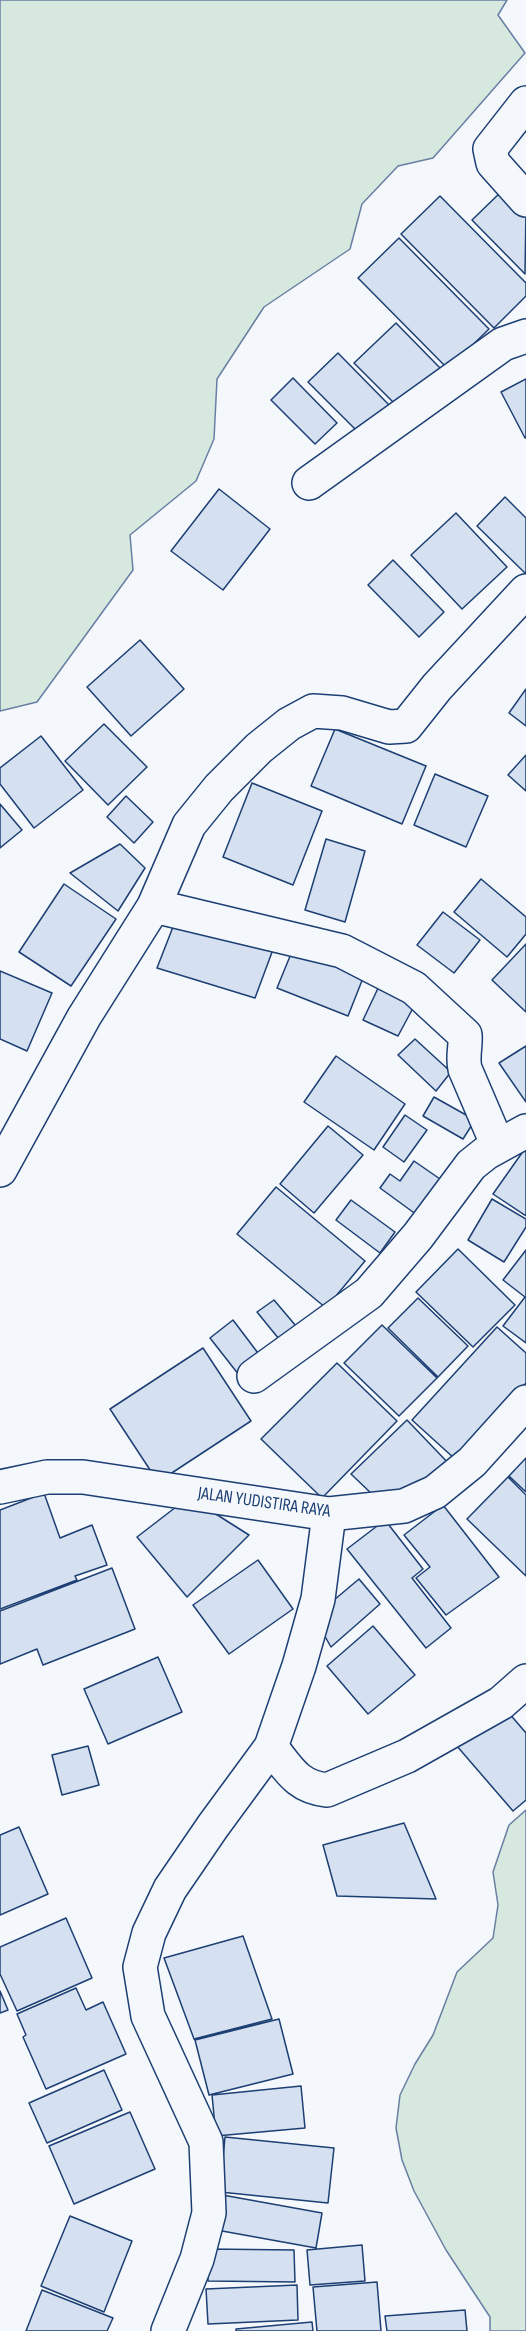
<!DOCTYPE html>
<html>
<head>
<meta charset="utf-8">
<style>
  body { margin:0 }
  canvas { display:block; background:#f4f7fb }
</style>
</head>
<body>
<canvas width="526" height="2331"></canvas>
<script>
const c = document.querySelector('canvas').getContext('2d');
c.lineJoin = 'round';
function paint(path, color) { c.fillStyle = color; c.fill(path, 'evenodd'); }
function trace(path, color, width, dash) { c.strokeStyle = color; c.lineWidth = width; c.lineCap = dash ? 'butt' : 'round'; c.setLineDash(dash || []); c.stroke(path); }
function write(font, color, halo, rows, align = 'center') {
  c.font = font + ' "Sofia Sans Condensed",sans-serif'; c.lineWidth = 4.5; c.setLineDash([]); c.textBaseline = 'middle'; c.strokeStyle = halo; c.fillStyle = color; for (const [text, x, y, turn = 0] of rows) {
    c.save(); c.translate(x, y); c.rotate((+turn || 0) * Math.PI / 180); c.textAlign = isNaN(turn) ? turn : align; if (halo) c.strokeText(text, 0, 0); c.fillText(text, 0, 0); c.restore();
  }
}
const green = new Path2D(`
  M0,0H507L498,15L525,53L433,158L398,166L362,204L350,249L264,307L217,379L214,439L196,481L130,535L133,570L37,702L0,711Z
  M526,1810V2331H490V2317L446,2250L414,2191L402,2160L396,2128L400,2095L415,2064L433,2035L457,1972L493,1938L498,1905L493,1872L509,1825Z`);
const building = new Path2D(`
  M505,188L526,208L525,274L472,220Z
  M440,196L526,283V296L494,328L401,234Z
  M399,238L489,329L448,369L358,278Z
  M396,323L442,370L401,410L354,363Z
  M338,353L393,409L363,437L308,382Z
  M293,378L337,423L315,444L271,400Z
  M526,379V438H525L501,392Z
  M219,489L270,529L223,590L171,551Z
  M505,497L526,518V574L477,526Z
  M456,513L507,567L462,609L411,555Z
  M393,560L444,612L419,637L368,585Z
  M140,640L184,689L131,736L87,687Z
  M526,689V726L509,713Z
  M104,724L147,767L108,805L65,761Z
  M335,729L426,766L402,824L311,786Z
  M41,736L83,790L34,828L0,784V768Z
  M526,755V791L508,775Z
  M435,774L488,796L466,847L414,825Z
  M252,783L322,811L293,885L223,857Z
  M126,796L153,822L134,843L107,817Z
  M0,804L22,830L0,848Z
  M326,839L365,851L345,922L305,910Z
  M120,844L145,868L118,911L70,873Z
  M481,879L526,917V934L507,957L454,912Z
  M64,884L116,919L71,986L19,952Z
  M443,912L480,940L454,973L417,945Z
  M178,914L278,936L255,998L157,968Z
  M295,944L365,973L348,1016L277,988Z
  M526,944V1012L492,980Z
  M0,971L52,993L27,1051L0,1039Z
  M380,984L413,1008L398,1036L363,1020Z
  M415,1039L451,1072L436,1091L398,1055Z
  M526,1046V1102L499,1063Z
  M336,1056L405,1104L374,1150L304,1102Z
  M434,1097L475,1120L463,1139L423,1116Z
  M405,1115L427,1130L404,1162L383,1147Z
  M328,1126L363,1155L314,1213L280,1184Z
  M524,1150L526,1152V1216L493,1194Z
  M414,1161L440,1179L417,1215L380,1188L390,1174L400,1181Z
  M276,1187L365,1261L326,1308L237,1234Z
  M492,1199L526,1219V1227L504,1262L468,1240Z
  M351,1200L395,1232L380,1253L336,1220Z
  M458,1249L515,1305L473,1347L416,1292Z
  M526,1250V1343L503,1326L525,1297L503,1280Z
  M418,1298L468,1346L438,1377L388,1328Z
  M274,1300L296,1326L279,1339L257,1312Z
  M233,1320L261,1357L239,1375L210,1338Z
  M382,1325L437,1378L399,1416L344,1363Z
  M497,1327L526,1353V1383L455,1459L412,1420Z
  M203,1348L251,1421L158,1482L110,1409Z
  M337,1363L397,1421L322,1498L261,1439Z
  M407,1420L452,1467L427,1490L374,1496L351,1474Z
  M526,1458V1492L509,1476Z
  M508,1477L526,1495V1576L467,1519Z
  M44,1493L60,1538L92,1525L107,1565L75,1576L77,1580L0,1609V1510Z
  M189,1497L249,1535L187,1597L137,1537Z
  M443,1505L499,1577L446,1615L416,1578L430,1567L404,1535Z
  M385,1520L423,1569L412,1578L451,1628L426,1648L347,1549Z
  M258,1560L293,1609L229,1654L193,1605Z
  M112,1568L135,1629L43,1665L37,1649L0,1664V1611Z
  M359,1579L380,1604L331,1647L323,1633L334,1600Z
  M373,1626L415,1675L368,1714L327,1666Z
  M158,1657L182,1712L108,1744L84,1689Z
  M502,1705L526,1733V1800L513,1811L456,1745Z
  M88,1746L99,1785L62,1795L52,1755Z
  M404,1823L436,1899L337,1896L323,1845Z
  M19,1827L48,1894L0,1915V1835Z
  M66,1918L92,1978L17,2011L0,1974V1947Z
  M243,1936L272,2019L194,2039L164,1958Z
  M76,1988L86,2010L103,2002L126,2054L46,2089L23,2037L26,2035L17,2014Z
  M0,1991L8,2010L0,2013Z
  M279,2019L293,2074L209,2095L195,2040Z
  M104,2070L122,2110L47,2143L29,2103Z
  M301,2086L305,2128L216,2136L212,2095Z
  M130,2112L155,2169L74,2204L49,2146Z
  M225,2137L334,2148L328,2203L220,2192Z
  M217,2194L322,2213L316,2248L211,2229Z
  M70,2216L132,2241L104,2312L41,2286Z
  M362,2245L365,2281L310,2285L307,2250Z
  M208,2249L294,2250L295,2282L208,2281Z
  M377,2282L381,2331H317L313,2287Z
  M297,2285L298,2320L208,2324L206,2289Z
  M42,2290L113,2318L107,2331H26Z
  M465,2310L467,2331H387L385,2316Z
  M312,2322L313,2331H236V2329Z`);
const minor = new Path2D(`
  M526,103L490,149L493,163L526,200
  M309,483L503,344L526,336
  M154,906L342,951L414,988L465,1035C466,1047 462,1057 465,1069L498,1146
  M0,1170L84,1017L154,906L189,825L219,788L259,748L289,724L313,711L342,713L389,727L406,726L437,687L526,591
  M254,1376L369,1293L418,1236L471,1165L486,1153L526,1131
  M0,1487L47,1477H83L329,1514L404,1506L435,1492L472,1462L526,1402
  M271,1747C289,1769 297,1787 327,1790L407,1756L501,1703L526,1681
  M168,2331L197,2259L209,2213L206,2142L148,2016L140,1967L149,1933L170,1889L213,1826L271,1747L299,1666L318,1599L329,1514`);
const streetNames = [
  ["JALAN YUDISTIRA RAYA",264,1503,8]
];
paint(green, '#d7e8df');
trace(green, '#687fa3', 1.5);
paint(building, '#d5e0f0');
trace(building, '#1d3f73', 1.5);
trace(minor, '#1d3f73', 36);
trace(minor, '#f4f7fb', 33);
write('18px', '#1d3f73', '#f4f7fb', streetNames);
</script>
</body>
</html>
